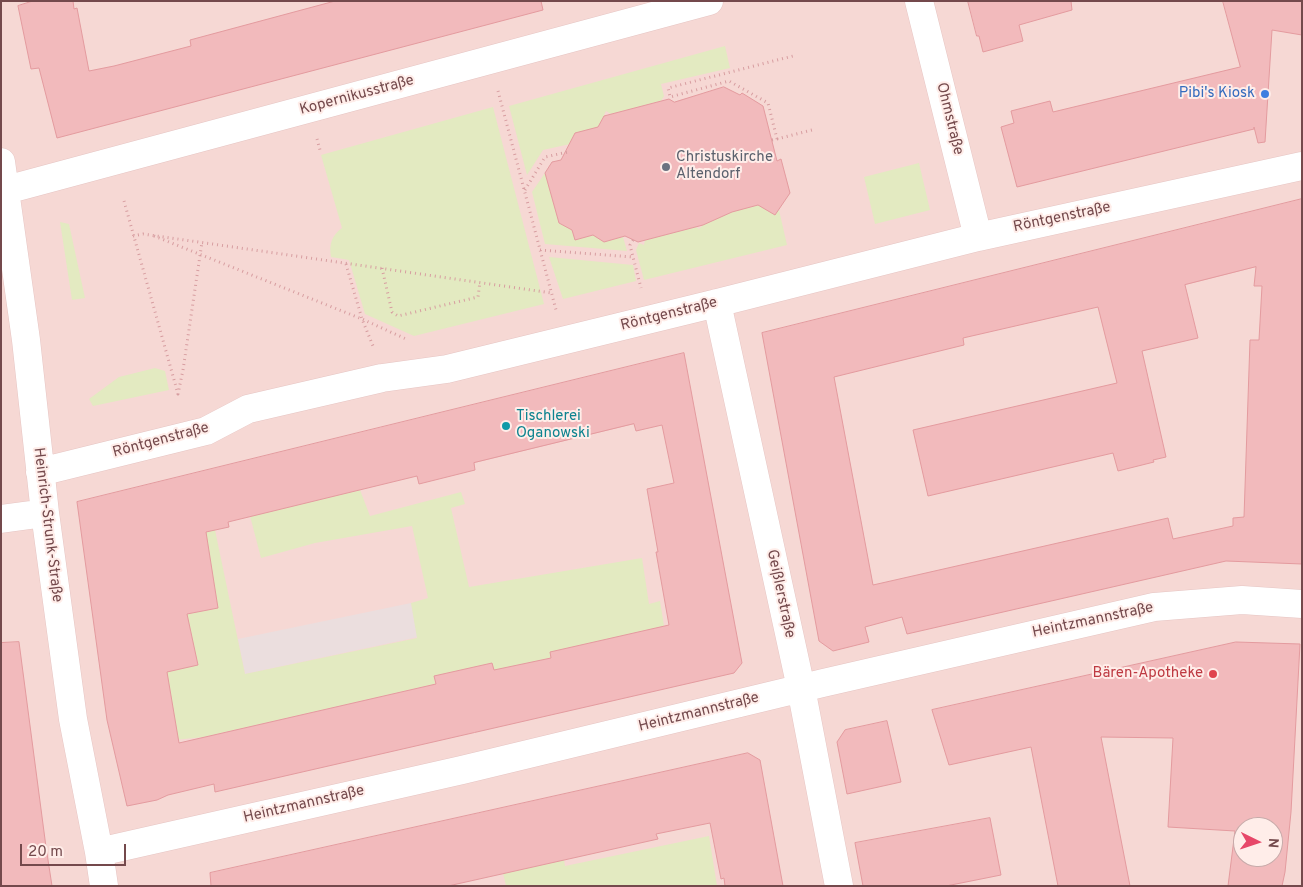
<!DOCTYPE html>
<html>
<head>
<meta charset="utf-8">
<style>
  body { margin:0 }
  #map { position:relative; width:1303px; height:887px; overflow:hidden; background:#fce7e3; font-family:Overpass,sans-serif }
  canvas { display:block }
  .frame { position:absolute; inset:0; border:2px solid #74494c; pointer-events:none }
  .north { position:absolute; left:1233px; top:817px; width:50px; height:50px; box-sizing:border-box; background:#ffede9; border:1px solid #c7abaa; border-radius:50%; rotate:94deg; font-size:14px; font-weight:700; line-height:20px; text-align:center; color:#74494c }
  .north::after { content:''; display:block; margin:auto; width:18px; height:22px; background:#e74769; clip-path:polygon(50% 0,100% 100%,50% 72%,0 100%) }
  .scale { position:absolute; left:20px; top:844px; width:106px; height:22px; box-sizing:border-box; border:2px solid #74494c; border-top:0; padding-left:6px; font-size:15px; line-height:18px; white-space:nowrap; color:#74494c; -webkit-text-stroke:4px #ffede9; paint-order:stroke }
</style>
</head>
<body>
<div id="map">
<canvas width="1303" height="887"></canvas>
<div class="frame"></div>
<div class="north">N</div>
<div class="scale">20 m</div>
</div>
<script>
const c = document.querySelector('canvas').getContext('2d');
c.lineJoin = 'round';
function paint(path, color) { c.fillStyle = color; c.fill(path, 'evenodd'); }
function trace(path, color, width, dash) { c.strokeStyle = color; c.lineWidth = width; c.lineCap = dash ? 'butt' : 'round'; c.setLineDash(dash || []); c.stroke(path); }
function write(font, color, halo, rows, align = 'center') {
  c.font = font + ' Overpass,sans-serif'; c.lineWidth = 4; c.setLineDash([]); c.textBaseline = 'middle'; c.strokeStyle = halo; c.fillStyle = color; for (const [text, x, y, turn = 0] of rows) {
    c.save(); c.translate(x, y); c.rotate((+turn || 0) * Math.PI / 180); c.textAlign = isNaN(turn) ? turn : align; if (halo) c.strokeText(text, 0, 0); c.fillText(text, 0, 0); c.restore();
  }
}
const residential = new Path2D(`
  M1,1H1302V886H1ZM1243,827H1273V857H1243Z`);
const industrial = new Path2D(`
  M411,603L418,637L245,674L238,639Z`);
const green = new Path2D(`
  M725,46L730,68L661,84L664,96L661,101L611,114L606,111L604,115L608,118L609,122L570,144L543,150L527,175L509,106Z
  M493,107L544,304L414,336L365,314L349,260L331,257C329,245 331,236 342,228L321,155Z
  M919,163L930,210L875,224L864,177Z
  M545,173L559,223L569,228H571L575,240L594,235L604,242L623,237L627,251L545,244L532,192Z
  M753,203L754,206L762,204L763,208L770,212L779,210L787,245L644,280L636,250L639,243L644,245L645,240L696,227L699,229L702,226L698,222Z
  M60,222L69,224L85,298L72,300Z
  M549,257L633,265L636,281L563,299Z
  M155,368L165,371L169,390L93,406L89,399L119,377Z
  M360,490L370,516L461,492L465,504L451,508L469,587L642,558L649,604L660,601L664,626L551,652V658L494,670L492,663L434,676L435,684L204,737L174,740L161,673L198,664L193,644L154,652L151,621L218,608L213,577L183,538L215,530L245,674L417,638L411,603L428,598L412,526L315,543L261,558L250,516Z
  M709,836L717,886H506L503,873L564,860L565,866Z`);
const building = new Path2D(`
  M33,1H73L74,9L77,8L89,71L114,66L191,46L190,40L335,1H541L543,10L57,138L39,68L31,69L18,6Z
  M968,1H1071L1072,10L1019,25L1023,41L983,52L979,36H977Z
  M1223,1H1302V35L1272,30L1265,142L1258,143L1254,127V129L1017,187L1001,127L1014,123L1011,111L1050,101L1053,112L1240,67Z
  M724,87L740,95L742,93L763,106L777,161L781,159L790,193L775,215L758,205L732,212L703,225L638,242L625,236L604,242L593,235L575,240L572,230L559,223L545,173L552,162L561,160L575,133L598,127L604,116L669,99L674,102Z
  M1302,199V564L1226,561L907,634L902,617L865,627L869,642L833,651L819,641L762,333ZM1256,267L1254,286H1262L1259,340H1250L1244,517L1233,518V526L1173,539L1168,518L873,585L834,377L964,345L963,338L1098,307L1117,383L913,430L928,496L1113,453L1118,471L1154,462L1153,460L1166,457L1142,351L1198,338L1185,285Z
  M684,353L742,663L734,673L215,792L214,784L168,795L157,800L127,806L107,720L77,502ZM634,424L636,431L662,425L674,483L647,489L658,552H656L669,625L550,652L551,658L494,670L492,663L434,676L436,684L179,743L167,672L198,665L187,614L218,608L206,532L229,527L228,522L417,476L419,484L475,470L474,463Z
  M19,642L46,847L52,886H1V643Z
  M1236,642L1300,644L1291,812L1285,872L1282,886H1228L1235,831L1168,827L1173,738L1101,737L1130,886H1058L1031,747L949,765L932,710ZM1243,827H1273V857H1243Z
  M887,721L901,782L847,794L837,742L845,730Z
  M748,753L760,760L783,886H725L724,878L721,879L710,823L656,834L658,839L448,886H211L210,873Z
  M990,818L1001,875L946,886H863L855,843Z`);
const path = new Path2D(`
  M498,91L556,310
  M317,139L320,150
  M777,139L812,130
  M772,140L777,139L768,103L729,81L670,97L668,88L793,56
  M525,190L545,157L568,152
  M124,201L178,394L183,370L202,242
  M133,236L143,234L552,293
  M154,236L362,319L406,339
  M633,240L630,245L633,257
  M540,250L633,257L641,288
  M346,264L362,319L373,346
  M382,268L392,312L398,316L478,297L480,282`);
const minor = new Path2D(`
  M919,1L978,237
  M1,162L26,340L45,513L73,719L99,852L104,886
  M6,190L709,1
  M717,303L801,688L839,886
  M40,472L206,431L248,409L382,378L447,369L717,303L978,237L1302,166
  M1,519L45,513
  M99,852L462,770L823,683L1154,607L1242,600L1302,604`);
const markers = [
  [1265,94,5,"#3f7fe0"],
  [666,167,5,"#6b7280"],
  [506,426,5,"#0f9aa8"],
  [1213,674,5,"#e0444e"]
];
const shopNames = [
  ["Pibi's Kiosk",1255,94]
];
const streetNames = [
  ["Kopernikusstraße",357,96,-15],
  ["Ohmstraße",949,119,76],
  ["Röntgenstraße",1062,218,-12],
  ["Röntgenstraße",669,315,-14],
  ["Röntgenstraße",161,441,-15],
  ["Heinrich-Strunk-Straße",47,525,83],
  ["Geißlerstraße",780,594,78],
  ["Heintzmannstraße",1093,621,-12],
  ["Heintzmannstraße",699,713,-14],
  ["Heintzmannstraße",304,805,-13]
];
const worshipNames = [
  ["Christuskirche",676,158],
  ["Altendorf",676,175]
];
const cultureNames = [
  ["Tischlerei",516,417],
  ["Oganowski",516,434]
];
const healthNames = [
  ["Bären-Apotheke",1203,674]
];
paint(residential, '#f6d8d4');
paint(industrial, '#ebdede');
paint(green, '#e3eac1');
paint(building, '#f2babc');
trace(building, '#e49b9f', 1);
trace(minor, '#e6c5c3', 29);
trace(path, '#d79da0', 3, [1, 4]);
trace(minor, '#fff', 28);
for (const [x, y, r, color] of markers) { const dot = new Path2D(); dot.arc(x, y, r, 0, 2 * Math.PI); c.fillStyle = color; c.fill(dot); trace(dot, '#ffede9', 2); }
write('15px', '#366cbe', '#ffede9', shopNames, 'right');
write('15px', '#74494c', '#ffede9', streetNames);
write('15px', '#5b616d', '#ffede9', worshipNames, 'left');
write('15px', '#0d838f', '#ffede9', cultureNames, 'left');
write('15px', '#be3a42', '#ffede9', healthNames, 'right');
</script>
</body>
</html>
